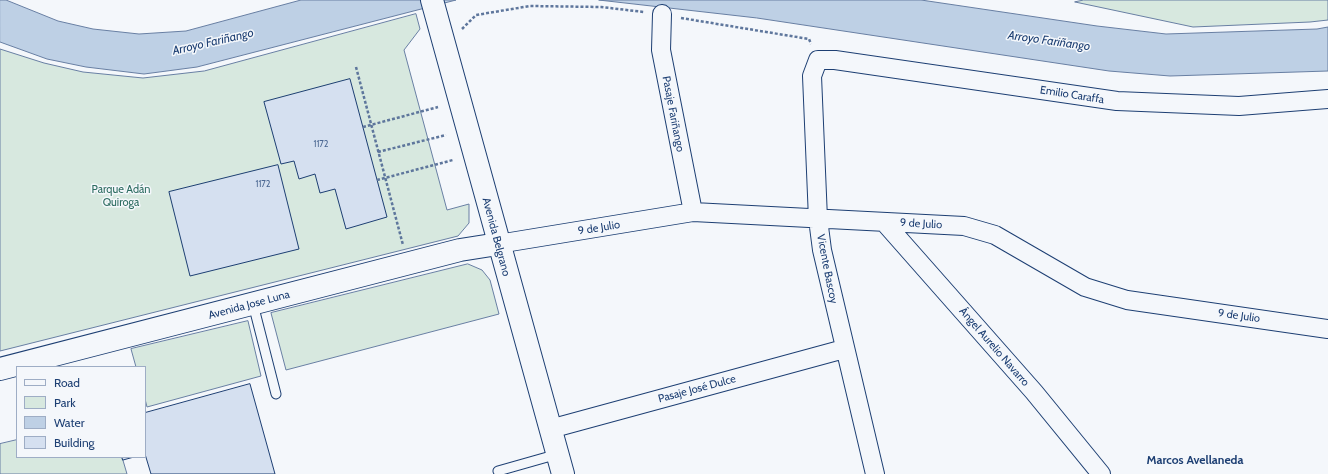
<!DOCTYPE html>
<html>
<head>
<meta charset="utf-8">
<style>
  body { margin:0 }
  #map { position:relative; width:1328px; height:474px; overflow:hidden; background:#f4f7fb; font-family:Cabin,sans-serif }
  canvas { display:block }
  .legend { position:absolute; left:16px; top:366px; width:130px; height:92px; box-sizing:border-box; background:#f4f7fb; border:1px solid #9eadc5; margin:0; padding:5px 7px; list-style:none; font-size:12px; color:#1d3f73 }
  .legend li { display:flex; align-items:center; gap:8px; height:20px }
  .legend b { width:20px; border:1px solid #9eadc5 }
</style>
</head>
<body>
<div id="map">
<canvas width="1328" height="474"></canvas>
<ul class="legend">
<li><b style="height:5px;background:#f4f7fb"></b>Road</li>
<li><b style="height:11px;background:#d7e8df"></b>Park</li>
<li><b style="height:11px;background:#bed0e5"></b>Water</li>
<li><b style="height:11px;background:#d5e0f0"></b>Building</li>
</ul>
</div>
<script>
const c = document.querySelector('canvas').getContext('2d');
c.lineJoin = 'round';
function paint(path, color) { c.fillStyle = color; c.fill(path, 'evenodd'); }
function trace(path, color, width, dash) { c.strokeStyle = color; c.lineWidth = width; c.lineCap = dash ? 'butt' : 'round'; c.setLineDash(dash || []); c.stroke(path); }
function write(font, color, halo, rows, align = 'center') {
  c.font = font + ' Cabin,sans-serif'; c.lineWidth = 3; c.setLineDash([]); c.textBaseline = 'middle'; c.strokeStyle = halo; c.fillStyle = color; for (const [text, x, y, turn = 0] of rows) {
    c.save(); c.translate(x, y); c.rotate((+turn || 0) * Math.PI / 180); c.textAlign = isNaN(turn) ? turn : align; if (halo) c.strokeText(text, 0, 0); c.fillText(text, 0, 0); c.restore();
  }
}
const green = new Path2D(`
  M1084,0H1328V20L1310,22L1193,27L1075,2Z
  M416,14L420,29L404,50L447,210L469,204V223L458,236L0,351V49L44,63L83,72L143,78L204,71Z
  M468,264L482,270L490,280L499,314L286,370L271,313Z
  M248,321L261,376L147,407L145,399V367H136L131,349Z
  M17,440V457H122L127,474H0V444Z`);
const water = new Path2D(`
  M0,0H6L58,21L93,29L139,34L186,31L301,0H456L197,67L144,74L86,67L47,59L0,42Z
  M599,0H921L1097,26L1166,34L1317,29L1328,27V71L1170,76L1109,71L757,18Z`);
const building = new Path2D(`
  M350,79L387,217L346,229L335,189L320,193L315,174L299,179L294,161L281,164L264,102Z
  M278,165L299,249L190,276L169,192Z
  M250,384L275,474H151L145,454V413Z
  M122,457H134L123,460Z`);
const path = new Path2D(`
  M681,18L809,39L811,44
  M462,29L476,15L530,6L601,7L644,12
  M356,67L403,245
  M363,127L438,107
  M378,152L446,135
  M377,180L453,160`);
const lane = new Path2D(`
  M253,304L276,394
  M498,471L558,454`);
const street = new Path2D(`
  M662,14L661,50L693,212
  M884,222L1034,392L1101,474
  M498,244L693,212L964,226L995,235L1085,287L1127,300L1328,329
  M550,429L844,349
  M875,474L822,250L818,219L812,76L818,60H835L1117,101L1239,106L1328,99`);
const secondary = new Path2D(`
  M0,369L460,250L498,244`);
const primary = new Path2D(`
  M432,0L563,474`);
const numberNames = [
  ["1172",321,144],
  ["1172",263,184]
];
const streetNames = [
  ["Emilio Caraffa",1072,95,9],
  ["Pasaje Fariñango",673,114,79],
  ["9 de Julio",921,224,3],
  ["9 de Julio",599,228,-9],
  ["Avenida Belgrano",496,237,75],
  ["Vicente Bascoy",827,269,79],
  ["Avenida Jose Luna",249,305,-15],
  ["9 de Julio",1239,316,8],
  ["Ángel Aurelio Navarro",994,347,49],
  ["Pasaje José Dulce",697,389,-15]
];
const parkNames = [
  ["Parque Adán",121,190],
  ["Quiroga",121,203]
];
const waterNames = [
  ["Arroyo Fariñango",1049,41,8],
  ["Arroyo Fariñango",213,42,-13]
];
const neighbourhoodNames = [
  ["Marcos Avellaneda",1195,460]
];
paint(green, '#d7e8df');
trace(green, '#687fa3', 1);
paint(water, '#bed0e5');
trace(water, '#687fa3', 1);
paint(building, '#d5e0f0');
trace(building, '#1d3f73', 1);
trace(lane, '#1d3f73', 11);
trace(street, '#1d3f73', 20);
trace(secondary, '#1d3f73', 24);
trace(primary, '#1d3f73', 24);
trace(path, '#5e769c', 2.5, [3, 2]);
trace(lane, '#f4f7fb', 9);
trace(street, '#f4f7fb', 18);
trace(secondary, '#f4f7fb', 22);
trace(primary, '#f4f7fb', 22);
write('9px', '#4b6792', null, numberNames);
write('11px', '#1d3f73', '#f4f7fb', streetNames);
write('11px', '#2c6c60', '#f4f7fb', parkNames);
write('italic 12px', '#1d3f73', '#f4f7fb', waterNames);
write('bold 12px', '#1d3f73', '#f4f7fb', neighbourhoodNames);
</script>
</body>
</html>
